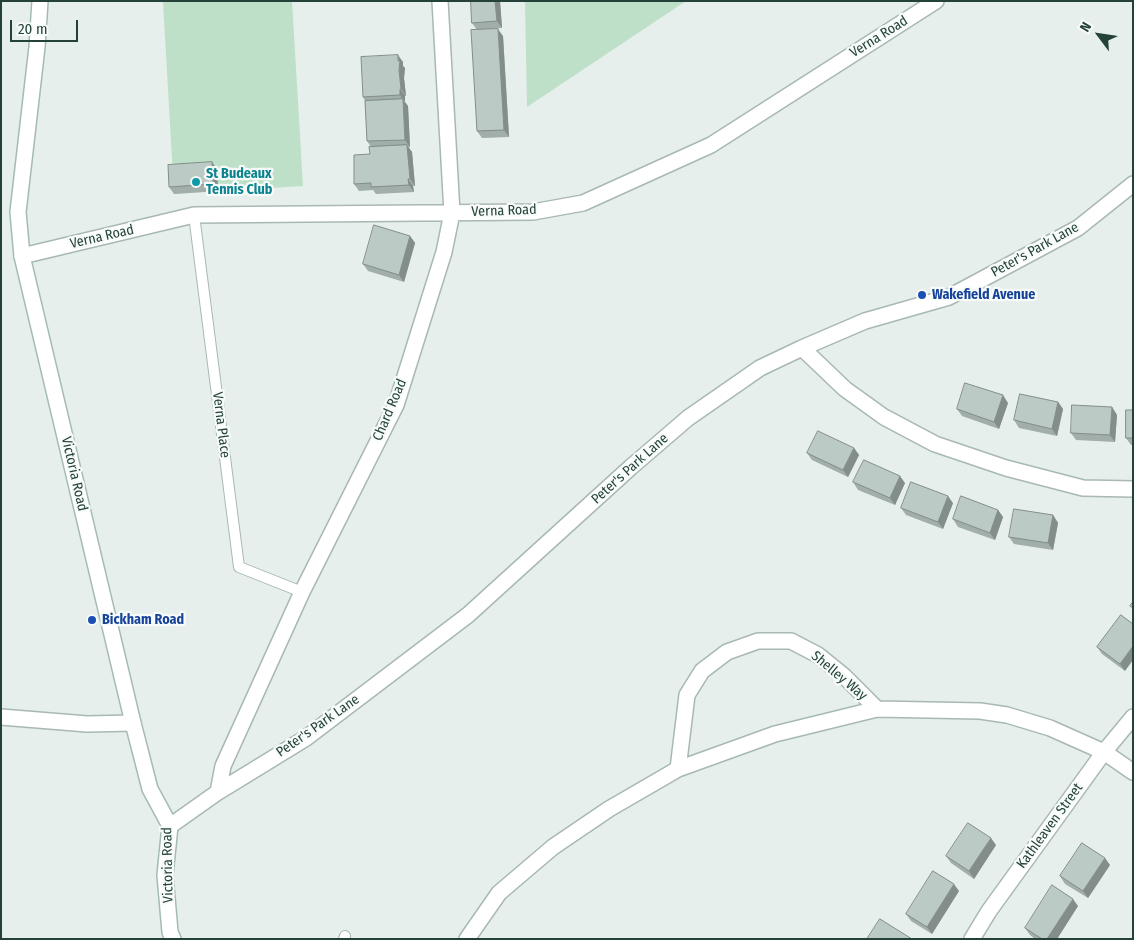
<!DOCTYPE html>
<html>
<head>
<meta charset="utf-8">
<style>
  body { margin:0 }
  #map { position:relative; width:1134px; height:940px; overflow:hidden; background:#e6efeb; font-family:"Fira Sans Condensed",sans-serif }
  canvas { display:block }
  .frame { position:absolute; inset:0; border:2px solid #24423a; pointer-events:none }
  .north { position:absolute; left:1074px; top:10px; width:50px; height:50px; -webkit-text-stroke:4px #f7fbf9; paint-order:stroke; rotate:301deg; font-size:14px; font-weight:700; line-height:20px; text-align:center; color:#24423a }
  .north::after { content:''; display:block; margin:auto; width:18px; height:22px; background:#24423a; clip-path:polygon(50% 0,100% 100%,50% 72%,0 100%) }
  .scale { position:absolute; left:10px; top:20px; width:68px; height:22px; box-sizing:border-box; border:2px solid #24423a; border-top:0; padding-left:6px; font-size:15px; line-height:18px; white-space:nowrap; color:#24423a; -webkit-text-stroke:4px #f7fbf9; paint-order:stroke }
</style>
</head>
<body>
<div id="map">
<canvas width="1134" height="940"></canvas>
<div class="frame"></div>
<div class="north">N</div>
<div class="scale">20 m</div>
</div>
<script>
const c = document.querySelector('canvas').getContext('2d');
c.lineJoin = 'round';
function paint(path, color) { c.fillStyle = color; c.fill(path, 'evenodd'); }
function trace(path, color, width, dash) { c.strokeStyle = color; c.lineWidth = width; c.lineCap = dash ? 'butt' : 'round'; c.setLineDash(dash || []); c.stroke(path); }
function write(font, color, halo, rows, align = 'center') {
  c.font = font + ' "Fira Sans Condensed",sans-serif'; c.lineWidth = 4.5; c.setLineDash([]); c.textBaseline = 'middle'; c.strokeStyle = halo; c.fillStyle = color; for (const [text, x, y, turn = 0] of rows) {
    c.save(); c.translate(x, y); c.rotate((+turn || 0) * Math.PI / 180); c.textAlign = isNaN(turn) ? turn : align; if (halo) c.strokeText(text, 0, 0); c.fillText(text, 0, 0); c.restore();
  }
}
const green = new Path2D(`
  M292,1L303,186L174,194L163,2Z
  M525,1H686L527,107Z`);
const lane = new Path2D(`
  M194,215L239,567L302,592
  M344,939L345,936`);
const street = new Path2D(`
  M22,256L194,215L533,212L583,203L711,145L936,1
  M802,348L845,389L884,417L935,444L1006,468L1083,488L1133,489
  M1,717L87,724L133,723
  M678,769L687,695L702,671L727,652L758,641H791L818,655L844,676L877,709
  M218,792L223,766L302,592L396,405L444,252L452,213L440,1
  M170,826L218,792L306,738L468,615L631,467L688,418L760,368L802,348L865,321L949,297L1078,228L1133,184
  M467,939L499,893L553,847L609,809L678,769L775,734L877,709L980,711L1007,715L1050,728L1104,752L1133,772
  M972,939L989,911L1104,752L1133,717`);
const secondary = new Path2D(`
  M40,1L37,47L18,212L22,256L133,723L150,789L170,826L165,875L170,932L173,939`);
const wall = new Path2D(`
  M471,1H500L502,28L477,30L472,23Z
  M503,36L509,137L482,138L477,131Z
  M403,62V66L405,68L404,78L406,96H405V103L408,106L410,147H408L412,152L415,186H413L414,192L376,194L373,190L359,191L354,184L370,154L371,147L367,141L365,101L363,97Z
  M217,169L218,191L174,194L169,187Z
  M410,236L415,243L404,282L368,271L363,264Z
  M1058,402L1063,409L1057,436L1019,428L1014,420Z
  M1008,403L999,429L962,416L957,409Z
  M1112,407L1117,415L1115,442L1076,440L1071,433Z
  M1133,410V445H1131L1126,438Z
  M854,448L859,455L848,477L812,460L807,453Z
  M853,482L905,483L895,505L858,490Z
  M953,503L943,529L906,515L901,508Z
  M998,510L1003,517L995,540L958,527L953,519Z
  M1053,515L1058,523L1053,550L1014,544L1009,537Z
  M1121,615L1125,671L1102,654L1097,647Z
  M996,845L974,879L951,863L946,856Z
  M1110,865L1088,898L1065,884L1060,876Z
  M959,891L932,934L911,921L906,914Z
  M1078,906L1057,939H1035L1030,935L1025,928Z`);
const shadedWall = new Path2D(`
  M495,1H500L502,28L497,21Z
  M498,29L503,36L509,137L504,130Z
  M398,55L403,62V66L405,68L404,78L406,96L401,89Z
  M400,89L405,96V103L400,95Z
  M403,99L408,106L410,147L405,140Z
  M407,145L412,152L415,186L410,179Z
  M212,162L217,169L218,191L213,184Z
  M408,179L413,186L414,192L409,185Z
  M410,236L415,243L404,282L399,275Z
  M1003,395L1008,403L999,429L994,422Z
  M1058,402L1063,409L1057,436L1052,429Z
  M1112,407L1117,415L1115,442L1110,435Z
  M854,448L859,455L848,477L843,470Z
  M900,476L905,483L895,505L890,498Z
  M948,496L953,503L943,529L938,522Z
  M998,510L1003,517L995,540L990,533Z
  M1053,515L1058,523L1053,550L1048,543Z
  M1133,646V660L1125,671L1120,664Z
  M991,838L996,845L974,879L969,871Z
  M1105,858L1110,865L1088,898L1083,891Z
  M954,884L959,891L932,934L927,927Z
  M1073,899L1078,906L1057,939H1047Z`);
const building = new Path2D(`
  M471,1H495L497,21L472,23Z
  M498,29L504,130L477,131L471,30Z
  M398,55V61H400L399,70L401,89H400V95L363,97L361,57Z
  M403,99L405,140L367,141L365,101Z
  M407,145L410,179H408L409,185L371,187V183L354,184V155L370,154L369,147Z
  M212,162L213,184L169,187L168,165Z
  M374,225L410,236L399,275L363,264Z
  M965,383L1003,395L994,422L957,409Z
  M1020,394L1058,402L1052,429L1014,420Z
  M1072,405L1112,407L1110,435L1071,433Z
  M1126,410H1133V438H1126Z
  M818,431L854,448L843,470L807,453Z
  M864,460L900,476L890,498L853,482Z
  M911,482L948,496L938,522L901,508Z
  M961,496L998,510L990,533L953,519Z
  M1014,509L1053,515L1048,543L1009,537Z
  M1133,602V608L1130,606Z
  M1121,615L1133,624V646L1120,664L1097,647Z
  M968,823L991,838L969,871L946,856Z
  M1082,843L1105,858L1083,891L1060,876Z
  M933,871L954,884L927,927L906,914Z
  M1052,885L1073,899L1047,939H1042L1025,928Z
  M880,919L912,939H867Z`);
const markers = [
  [196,182,5,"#0f9aa8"],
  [922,295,5,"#1a4fb4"],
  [92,620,5,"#1a4fb4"]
];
const streetNames = [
  ["Verna Road",879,37,-32],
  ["Verna Road",504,211,-2],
  ["Verna Road",102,237,-13],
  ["Peter's Park Lane",1035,250,-29],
  ["Chard Road",390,410,-67],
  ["Verna Place",221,425,83],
  ["Peter's Park Lane",630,469,-42],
  ["Victoria Road",74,474,77],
  ["Shelley Way",839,676,40],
  ["Peter's Park Lane",318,726,-35],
  ["Kathleaven Street",1050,826,-54],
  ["Victoria Road",168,865,-91]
];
const cultureNames = [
  ["St Budeaux",206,174],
  ["Tennis Club",206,190]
];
const transitNames = [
  ["Wakefield Avenue",932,295],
  ["Bickham Road",102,620]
];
paint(green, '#bfe0c8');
trace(lane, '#a8b8b2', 12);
trace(street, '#a8b8b2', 18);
trace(secondary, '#a4bbb3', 18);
trace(lane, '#fff', 10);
trace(street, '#fff', 15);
trace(secondary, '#fff', 15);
paint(wall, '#a1aea9');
paint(shadedWall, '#838d89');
paint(building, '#bbcac4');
trace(building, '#838d89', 1);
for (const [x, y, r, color] of markers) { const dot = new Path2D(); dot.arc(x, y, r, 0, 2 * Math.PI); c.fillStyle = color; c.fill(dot); trace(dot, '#f7fbf9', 2); }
write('14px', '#24423a', '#f7fbf9', streetNames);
write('bold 14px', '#0d838f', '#f7fbf9', cultureNames, 'left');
write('bold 14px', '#164399', '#f7fbf9', transitNames, 'left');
</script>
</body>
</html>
